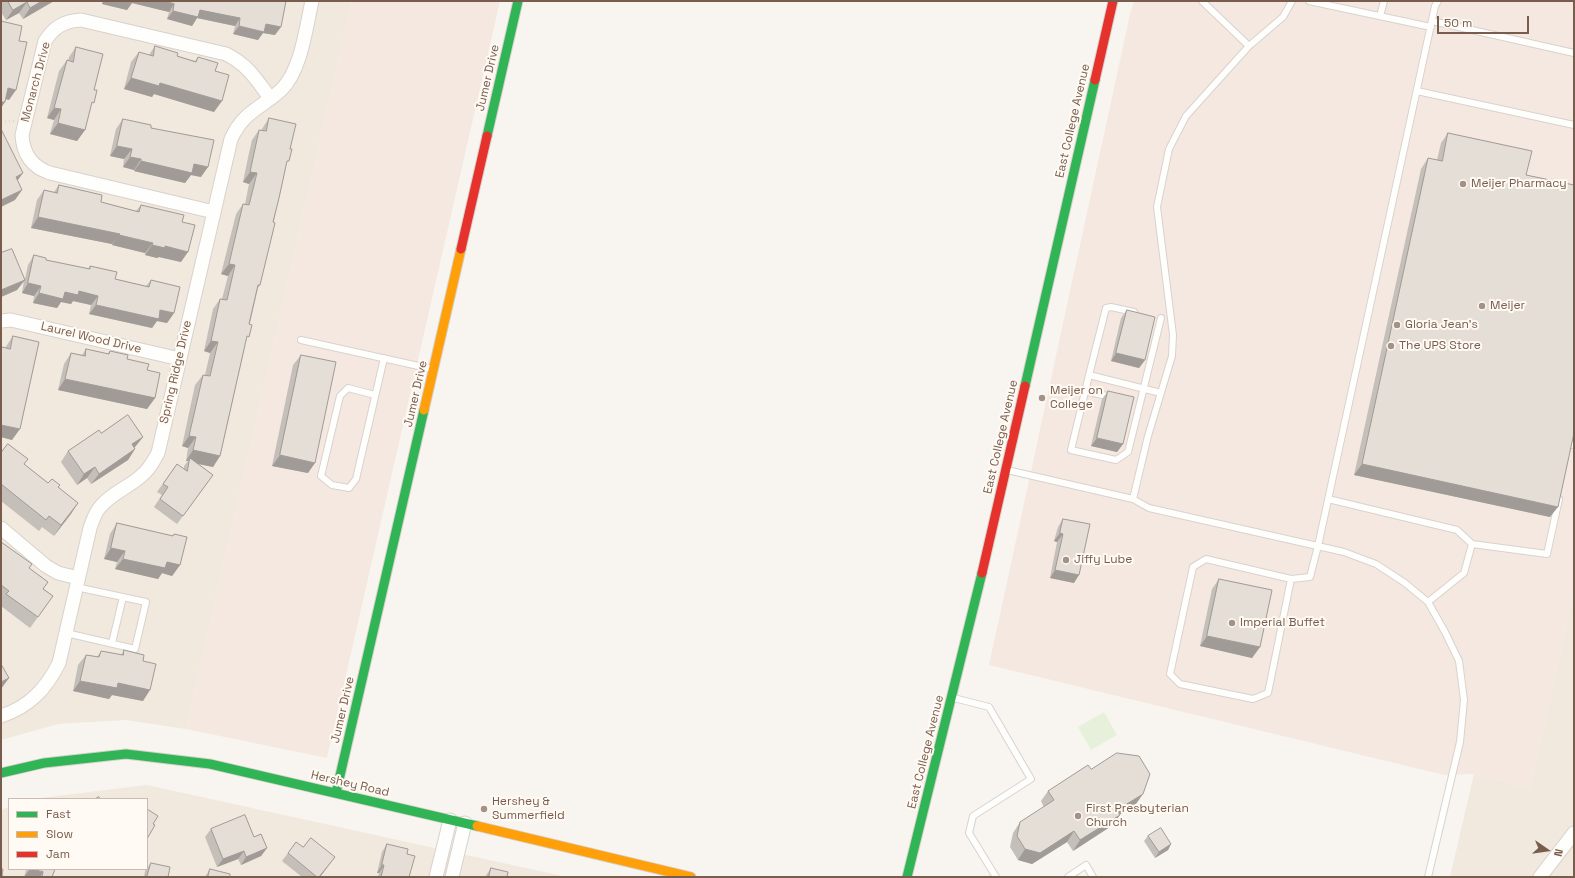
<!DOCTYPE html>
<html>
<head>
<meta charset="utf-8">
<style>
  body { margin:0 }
  #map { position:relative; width:1575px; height:878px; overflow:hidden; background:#f8f5f0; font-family:"Space Grotesk",sans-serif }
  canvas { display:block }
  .frame { position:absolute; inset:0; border:2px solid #785d4e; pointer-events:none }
  .legend { position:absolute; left:8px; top:798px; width:140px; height:72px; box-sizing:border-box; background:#fffaf3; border:1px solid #c9bbb1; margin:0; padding:5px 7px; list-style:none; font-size:12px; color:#785d4e }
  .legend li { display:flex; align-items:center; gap:8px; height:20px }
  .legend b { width:20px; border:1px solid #c9bbb1 }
  .north { position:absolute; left:1527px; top:830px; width:40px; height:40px; -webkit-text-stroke:3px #fffaf3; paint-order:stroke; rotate:103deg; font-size:11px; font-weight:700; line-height:16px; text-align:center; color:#785d4e }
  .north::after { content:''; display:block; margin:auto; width:14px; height:18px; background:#785d4e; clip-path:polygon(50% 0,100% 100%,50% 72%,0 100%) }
  .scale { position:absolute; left:1437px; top:16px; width:92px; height:18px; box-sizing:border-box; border:2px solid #785d4e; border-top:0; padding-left:5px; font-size:12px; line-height:14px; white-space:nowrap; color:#785d4e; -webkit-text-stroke:3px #fffaf3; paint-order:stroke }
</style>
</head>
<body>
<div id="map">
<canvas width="1575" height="878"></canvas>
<div class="frame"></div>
<ul class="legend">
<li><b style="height:5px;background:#30b455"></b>Fast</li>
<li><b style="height:5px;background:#ff9f0a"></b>Slow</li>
<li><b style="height:5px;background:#e5322d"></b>Jam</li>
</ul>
<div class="north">N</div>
<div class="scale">50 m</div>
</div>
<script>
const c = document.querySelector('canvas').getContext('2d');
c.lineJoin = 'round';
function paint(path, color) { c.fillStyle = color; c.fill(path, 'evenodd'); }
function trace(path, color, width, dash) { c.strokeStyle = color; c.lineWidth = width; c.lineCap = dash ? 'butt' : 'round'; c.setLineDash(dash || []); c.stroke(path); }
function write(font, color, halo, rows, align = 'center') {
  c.font = font + ' "Space Grotesk",sans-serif'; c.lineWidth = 4; c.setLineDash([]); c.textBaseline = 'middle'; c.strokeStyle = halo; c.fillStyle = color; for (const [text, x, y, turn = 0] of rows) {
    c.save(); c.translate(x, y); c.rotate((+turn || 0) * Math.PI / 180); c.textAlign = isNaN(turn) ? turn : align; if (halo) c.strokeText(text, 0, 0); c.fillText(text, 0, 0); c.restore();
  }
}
const residential = new Path2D(`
  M1,1H352L186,729L126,720L58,724L1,740Z
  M1574,591V877H1450L1474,774L1530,788Z
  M147,785L567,877H1V810L9,807V869H147V799H32Z`);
const commercial = new Path2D(`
  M352,1H500L327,758L186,729Z
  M1134,1H1574V591L1530,788L1474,774L1444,775L989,665L1130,14Z`);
const green = new Path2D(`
  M1104,712L1117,735L1091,750L1078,727Z`);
const path = new Path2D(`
  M1,122L14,121`);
const lane = new Path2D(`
  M1202,1L1249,46
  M1309,1L1431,27
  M1380,16L1384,1
  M1432,21L1574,53
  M1417,91L1574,125
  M1134,312L1111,307L1106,308L1089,375L1161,393
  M301,340L432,369
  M1089,375L1071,450L1116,460L1128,452L1161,318
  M1085,391L1111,397
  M375,395L348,388L340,396L321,476L332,485L349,488L356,479L384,358
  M1571,445L1574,433
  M1007,470L1133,499L1149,508L1344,552L1376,564L1405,583L1428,602L1445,632L1459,661L1464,700L1460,742L1428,877
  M1133,499L1148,436L1172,356L1173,335L1157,207L1169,149L1186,116L1249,46L1283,17L1292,1
  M1328,499L1457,530L1472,544L1464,573L1428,602
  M1472,544L1547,554L1559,499
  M1291,579L1268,693L1253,699L1180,684L1170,674L1193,567L1206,559L1291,579L1310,577L1318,546L1435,6L1438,1
  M66,633L135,649L146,602L76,587
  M112,643L123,597
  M954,698L989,707L1031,779L973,816L969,833L996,877
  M1068,877L1086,865L1093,877`);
const street = new Path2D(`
  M214,212L50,173C32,167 23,154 22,135L45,41C54,27 64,21 81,20L226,54C248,65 256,79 270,98
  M1,321L11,320L180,359
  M1,528L46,566L58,573L78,578
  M1,716C29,707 46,689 59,663L90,528C93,520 95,512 101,506C112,493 129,487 141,476C149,470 153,462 158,453L231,139C244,111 260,109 281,90C301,71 306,28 312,1
  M436,877L450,820
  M452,877L465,823
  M1540,877L1574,833`);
const fast = new Path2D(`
  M487,136L518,1
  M1025,386L1095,80
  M1,773L44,763L126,754L210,764L477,826
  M336,793L424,410
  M907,877L982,573`);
const slow = new Path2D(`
  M424,410L461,249
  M477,826L691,877`);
const jam = new Path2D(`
  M1095,80L1113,1
  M461,249L487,136
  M982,573L1025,386`);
const wall = new Path2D(`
  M1,1H54L23,19L19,13L6,20L1,12Z
  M102,1H286L275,35L263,33L258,40L233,34L235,26L197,18L192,26L167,19L169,12L132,3L127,10L102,4Z
  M155,46L177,56L195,61L198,57L215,71L214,112L154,94L152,97L124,89L131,62L139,52L149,55Z
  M76,47L94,90L85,130L77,141L50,134L54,120L47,118L59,71L67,60L68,61L69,57Z
  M269,118L286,165L260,285L258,288L220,456L213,467L198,464L213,475L177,524L154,507L162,495L157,492L177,464L184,469V466L188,461H186L188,448L182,446L195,385L203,375H205L210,353L204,351L213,309L220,299H222L228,276L221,274L236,214L243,204H245L249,184L243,182L249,153L252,140L259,130H261L262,129Z
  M123,119L151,128L201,177L191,175L185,183L134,171V170L123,167L124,159L110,156L116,129Z
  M1448,133L1526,175L1550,517L1354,475L1421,169L1428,158L1437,160L1441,143Z
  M59,185L101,202L136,211L141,205L182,222L181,262L159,257L157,258L145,255V253L112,245V244L31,228L37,200L44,190L54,192Z
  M1,253L25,279L28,265L34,255L46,260L88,269L90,266L115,279L146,286L151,280L174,313L167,323L157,321L152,328L89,314L91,305L73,301L71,304L61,302L57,308L33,303L34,296L22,293L24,280L17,290L1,297Z
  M1127,310L1145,360L1139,368L1111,361L1121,318Z
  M13,336L12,440L1,437V348L2,347L5,348Z
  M86,349L107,354L110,351L127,359L147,370L155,398L147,409L58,390L64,364L71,353L82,355Z
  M301,355L308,473L272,466L293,365Z
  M1108,391L1123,444L1117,452L1091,446L1102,399Z
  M101,433L143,437L134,448L135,449L128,460L91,484L87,478L77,485L61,462L68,451Z
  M1,453L24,464L48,483L58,488L78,503L54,536L42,527L39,531L1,501Z
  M1063,519L1074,583L1050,578L1057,542L1054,541L1058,527Z
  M117,523L172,536L174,534L180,565L172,576L162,573L158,579L115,569L117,562L104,559L110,534Z
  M1,542L29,568L44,589L53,596L30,628L1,606Z
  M1219,579L1260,647L1252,658L1200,646L1212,589Z
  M124,650L143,661V701L112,695L109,699L73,691L78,665L86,655L97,657L101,651L121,655Z
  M1091,769L1136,804L1120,814L1113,825L1073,851L1067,842L1032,864L1018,860L1010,847L1013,833L1020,822L1044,807L1041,801L1048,791Z
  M211,829L254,837L267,848L261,856L241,865L238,859L217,867L205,837Z
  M1148,836L1171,844L1168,850L1155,858L1144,841Z
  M387,844L407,854L409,877H378L379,873H377L382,852Z
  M303,847L335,857L320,877H302L282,861L288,853Z
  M151,863L168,877H144L145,871Z
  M491,868L507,877H485Z
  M24,869H55L52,877H24L26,870Z
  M210,869L230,877H205Z`);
const shadedWall = new Path2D(`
  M42,1H54L23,19L30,8Z
  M104,1H164L174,4L169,12L132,3L127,10L102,4Z
  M27,2L19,13L6,20L13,10Z
  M200,10L240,18L235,26L197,18L192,26L167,19L173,11Z
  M266,24L281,27L275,35L263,33L258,40L233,34L239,26Z
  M131,78L160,83L222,101L214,112L154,94L152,97L124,89Z
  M8,88L16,90L9,100L1,98Z
  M1,102H5L1,108Z
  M54,108L61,109L54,120L47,118Z
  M58,123L85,130L77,141L50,134Z
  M117,146L132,149L124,159L110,156Z
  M130,157L141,159L134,170L123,167Z
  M141,161L194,164L208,167L201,177L191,175L185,183L134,171Z
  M250,172L257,173L249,184L243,182Z
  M23,173L15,184L16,177Z
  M22,190L15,200L1,207V200Z
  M38,217L120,234L112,244L31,228Z
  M119,235L153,243L145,253L112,245Z
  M152,245L165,246L188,252L181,262L159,257L157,258L145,255Z
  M229,264L235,265L228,276L221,274Z
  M25,280L17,290L1,297V290Z
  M28,283L41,286L34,296L22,293Z
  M79,291L98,296L91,305L73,301L71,304L61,302L57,308L33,303L39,293Z
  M96,305L160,310L174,313L167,323L157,321L152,328L89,314Z
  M211,341L218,342L210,353L204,351Z
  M1116,353L1145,360L1139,368L1111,361Z
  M65,379L155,398L147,409L58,390Z
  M1,425L20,429L12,440L1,437Z
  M189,436L196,437L188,448L182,446Z
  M143,437L135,447L124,455L132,444Z
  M1097,438L1123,444L1117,452L1091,446Z
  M135,449L128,460L91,484L99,474Z
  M193,450L220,456L213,467L189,462L190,458L188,461H186Z
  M280,455L315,463L308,473L272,466Z
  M1362,464L1558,507L1550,517L1354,475Z
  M95,467L87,478L77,485L84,474Z
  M78,503L71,514L54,536L61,525Z
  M1060,533L1063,534L1057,542L1054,541Z
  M111,548L125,551L117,562L104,559Z
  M123,559L167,562L180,565L172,576L162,573L158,579L115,569Z
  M1055,570L1079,575L1074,583L1050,578Z
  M1207,636L1260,647L1252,658L1200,646Z
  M9,678L1,689V682Z
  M80,681L118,683L150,690L143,701L112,695L109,699L73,691Z
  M1143,794L1136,804L1110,821L1117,810Z
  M1120,815L1113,825L1073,851L1080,840Z
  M1074,831L1067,842L1032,864L1018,860L1025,849Z
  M1171,844L1168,850L1155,858L1159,852Z
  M267,848L261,856L241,865L246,857Z
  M244,851L238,859L217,867L223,859Z
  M335,857L320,877H319Z
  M382,865H384L379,873H377Z
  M30,869H31L43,872L40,877H24Z`);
const building = new Path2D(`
  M8,1H42L30,8L27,2L13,10Z
  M164,1H286L281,27L266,24L264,32L239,26L240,18L200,10L198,17L173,11L174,4Z
  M1,21L22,26L19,41L27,42L16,90L8,88L5,102H1Z
  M155,46L178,53L177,56L196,62L198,57L218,63L215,71L229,75L222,101L160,83L159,86L131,78L139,52L153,56Z
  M76,47L103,54L94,90H97L94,103L92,102L85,130L58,123L61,109L54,108L67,60L73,62Z
  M269,118L296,124L290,149H292L289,161H287L279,198L273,222L275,223L260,285H258L249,324L252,325L249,337L247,336L220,456L193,450L196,437L189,436L203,375L210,376L218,342L211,341L220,299L227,300L235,265L229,264L243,204L249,205L257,173L250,172L259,130L266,131Z
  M123,119L151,125V128L214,140L208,167L194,164L192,173L141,161V159L130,157L132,149L117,146Z
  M1,129L23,173L16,177L22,190L1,200Z
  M1448,133L1532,151L1526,175L1574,185V433L1558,507L1362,464L1428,158L1442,161Z
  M59,185L102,195L101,202L139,212L141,205L184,215L182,222L195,225L188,252L165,246V248L152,245L153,243L119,235L120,234L38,217L44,190L57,193Z
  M12,249L25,280L1,290V253Z
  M34,255L46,258V260L90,269V266L117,272L115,279L149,287L151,280L180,287L174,313L160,310L159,319L96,305L98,296L79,291L78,295L65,292L63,299L39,293L41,286L28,283Z
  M1127,310L1155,317L1145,360L1116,353Z
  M13,336L39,342L20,429L1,425V350L2,347L10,349Z
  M86,349L109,354L110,351L128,355L127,359L149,364L147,370L160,373L155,398L65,379L71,353L85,356Z
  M301,355L336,362L315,463L280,455Z
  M1108,391L1134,397L1123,444L1097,438Z
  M128,415L143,437L132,444L135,449L99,474L95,467L84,474L68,451L99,430L101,433Z
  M8,444L28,459L24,464L48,483L52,479L60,485L58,487L78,503L61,525L49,516L46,520L1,484V475L2,474L1,473V453Z
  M190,458L213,475L183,516L160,499L168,487L163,484L177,464L187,471Z
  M1063,519L1090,524L1079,575L1055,570L1063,534L1060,533Z
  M117,523L173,536L174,534L187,537L180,565L167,562L165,568L123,559L125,551L111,548Z
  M1,542L32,564L29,568L48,582L43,589L53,596L38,617L6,594L9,591L1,585Z
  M1219,579L1272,590L1260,647L1207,636Z
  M124,650L144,655L143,661L156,664L150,690L118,683L117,688L80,681L86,655L99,657L101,651L123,655Z
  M1,664L9,678L1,682Z
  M1117,753L1139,756L1150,774L1143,794L1117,810L1120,815L1080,840L1074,831L1040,853L1025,849L1017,836L1020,822L1054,800L1048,791L1088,765L1091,769Z
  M99,797L100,799H95Z
  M147,809L158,816L153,824L155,825L147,839Z
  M245,815L254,837L261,834L267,848L246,857L244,851L223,859L211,829Z
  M1161,828L1171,844L1159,852L1148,836Z
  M311,838L335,857L319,877H317L288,853L296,842L303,847Z
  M387,844L408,849L407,854L415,856L409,877H381L384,865H382Z
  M151,863L170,867L168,877H147Z
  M491,868L508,872L507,877H489Z
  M1,869H3L2,876L6,877H1Z
  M31,869H55L52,877H42L43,872Z
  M210,869L230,874V877H208Z`);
const markers = [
  [1463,184,4,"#a59287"],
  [1482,306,4,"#a59287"],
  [1397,325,4,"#a59287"],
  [1391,346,4,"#a59287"],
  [1042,398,4,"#a59287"],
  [1066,560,4,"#a59287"],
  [1232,623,4,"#a59287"],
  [484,809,4,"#a59287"],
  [1078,816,4,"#a59287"]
];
const streetNames = [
  ["Jumer Drive",488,78,-77],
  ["Monarch Drive",36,82,-75],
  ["East College Avenue",1073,121,-77],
  ["Laurel Wood Drive",91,338,13],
  ["Spring Ridge Drive",176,372,-77],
  ["Jumer Drive",416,394,-77],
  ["East College Avenue",1001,437,-77],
  ["Jumer Drive",343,710,-77],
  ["East College Avenue",926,752,-76],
  ["Hershey Road",350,784,13]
];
const poiNames = [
  ["Meijer Pharmacy",1471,184],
  ["Meijer",1490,306],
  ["Gloria Jean's",1405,325],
  ["The UPS Store",1399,346],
  ["Meijer on",1050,391],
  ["College",1050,405],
  ["Jiffy Lube",1074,560],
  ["Imperial Buffet",1240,623],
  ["Hershey &",492,802],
  ["Summerfield",492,816],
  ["First Presbyterian",1086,809],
  ["Church",1086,823]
];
paint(residential, '#f1e8de');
paint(commercial, '#f5e8e1');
paint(green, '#e6f0db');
trace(lane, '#d8d2cd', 8);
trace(street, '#d8d2cd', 15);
trace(fast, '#d7d1ca', 11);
trace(slow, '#d7d1ca', 11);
trace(jam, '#d7d1ca', 11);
trace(path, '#dad5d0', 2, [1, 3]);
trace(lane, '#fefefd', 6);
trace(street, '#fefefd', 13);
trace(fast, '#30b455', 9);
trace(slow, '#ff9f0a', 9);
trace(jam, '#e5322d', 9);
paint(wall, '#c5bfb9');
paint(shadedWall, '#a09b96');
paint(building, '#e5ded7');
trace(building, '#a09b96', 1);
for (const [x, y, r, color] of markers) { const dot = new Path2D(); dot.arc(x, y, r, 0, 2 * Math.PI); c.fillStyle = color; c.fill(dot); trace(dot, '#fffaf3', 1.5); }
write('12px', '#785d4e', '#fffaf3', streetNames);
write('12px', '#785d4e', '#fffaf3', poiNames, 'left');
</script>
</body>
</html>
